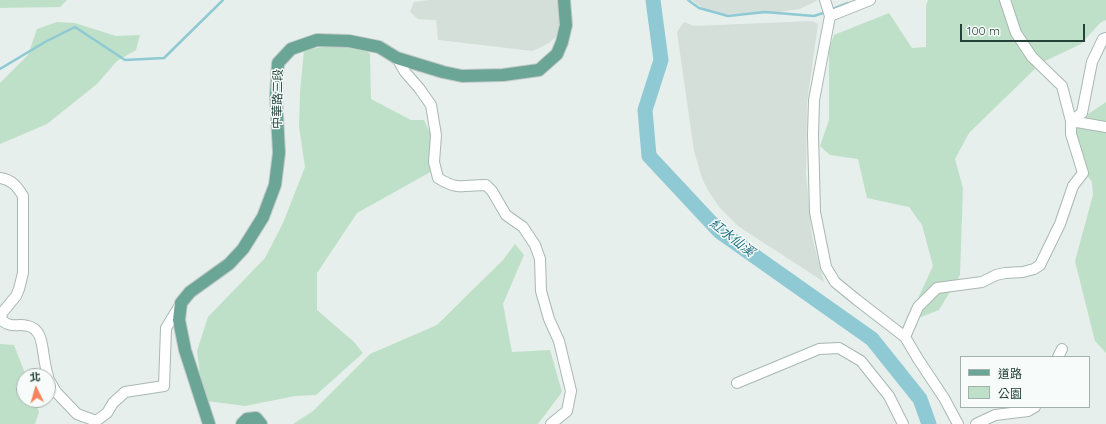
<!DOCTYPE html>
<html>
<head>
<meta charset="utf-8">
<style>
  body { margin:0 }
  #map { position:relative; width:1106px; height:424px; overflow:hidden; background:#e6efeb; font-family:Quicksand,"Noto Sans TC",sans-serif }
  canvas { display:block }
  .legend { position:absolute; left:960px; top:356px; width:130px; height:52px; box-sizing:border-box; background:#f7fbf9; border:1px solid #a3b1ad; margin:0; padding:5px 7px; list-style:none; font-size:12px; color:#24423a }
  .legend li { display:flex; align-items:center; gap:8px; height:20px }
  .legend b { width:20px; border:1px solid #a3b1ad }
  .north { position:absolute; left:16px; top:368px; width:40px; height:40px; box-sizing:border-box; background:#f7fbf9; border:1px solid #a3b1ad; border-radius:50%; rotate:355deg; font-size:11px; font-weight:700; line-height:16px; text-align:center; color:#24423a }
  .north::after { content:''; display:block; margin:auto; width:14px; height:18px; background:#f4845f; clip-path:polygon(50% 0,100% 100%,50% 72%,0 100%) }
  .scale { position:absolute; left:960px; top:24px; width:125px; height:18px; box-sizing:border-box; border:2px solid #24423a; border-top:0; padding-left:5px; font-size:12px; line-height:14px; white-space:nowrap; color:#24423a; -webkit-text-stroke:3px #f7fbf9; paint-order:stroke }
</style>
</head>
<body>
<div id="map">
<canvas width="1106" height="424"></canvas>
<ul class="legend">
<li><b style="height:5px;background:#6aa596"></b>道路</li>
<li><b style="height:11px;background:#bfe0c8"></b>公園</li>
</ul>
<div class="north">北</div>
<div class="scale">100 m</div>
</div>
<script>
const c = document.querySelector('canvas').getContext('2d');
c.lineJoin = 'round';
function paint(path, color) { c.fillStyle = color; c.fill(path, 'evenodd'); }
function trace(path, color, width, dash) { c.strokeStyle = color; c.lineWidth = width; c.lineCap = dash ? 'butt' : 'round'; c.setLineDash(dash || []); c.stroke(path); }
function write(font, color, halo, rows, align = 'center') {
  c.font = font + ' Quicksand,"Noto Sans TC",sans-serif'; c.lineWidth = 3; c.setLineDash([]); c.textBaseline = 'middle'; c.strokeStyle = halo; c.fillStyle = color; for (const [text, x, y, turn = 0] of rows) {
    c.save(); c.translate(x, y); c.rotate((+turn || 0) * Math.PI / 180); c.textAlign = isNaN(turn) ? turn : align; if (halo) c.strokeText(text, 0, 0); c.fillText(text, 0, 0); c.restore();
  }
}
const built = new Path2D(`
  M429,0H564L562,25L557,36L549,43L533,51L438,40L436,20L418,19L410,12L414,2Z
  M692,0H818L800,9L772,13L722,14L707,11Z
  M812,21L818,24L807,102L806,173L812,237L824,282L738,226L720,208L707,189L702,178L694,151L677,32L684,22L694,26Z`);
const green = new Path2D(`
  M0,0H67L60,7L0,8Z
  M928,0H1106V20L1100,23L1081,44L1041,63L969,133L955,159L963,188L960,275L939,310L913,320L914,307L933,266L922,225L909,207L867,198L858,159L830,155L820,146L829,120V49L834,35L889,13L912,48L926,47V6Z
  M57,22L75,23L116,36L140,35L136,50L117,61L97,84L47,124L0,144V83L28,55L37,29Z
  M343,44L367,51L370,54L371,99L411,120H424L430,133L434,170L357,213L317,273V310L354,342L363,353L316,395L295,396L245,406L207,401L201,382L197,351L208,317L265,258L283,223L305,167L299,127L300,92L304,50Z
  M1106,102V353L1095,341L1075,261L1093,195L1092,182L1076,160L1072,132L1079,120Z
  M515,244L524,255L503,304L512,352L550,350L562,392L538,424H293L313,411L370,354L437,325L503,260Z
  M0,344L14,345L26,376H24V400H35L39,412L35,424H0Z`);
const stream = new Path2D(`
  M688,0L699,8L728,16L765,12L814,16L826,12
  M830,10L848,3
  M0,69L45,42L75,27L125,60L164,58L223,0`);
const river = new Path2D(`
  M653,0L661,60L645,110L649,156L719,231L872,339L920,399L929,424`);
const minor = new Path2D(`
  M825,0L830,16L814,100L813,135L815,212L826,267L835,282L857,300L905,337L918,359L944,398L958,424
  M1005,0L1016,33L1032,57L1062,86L1071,121L1106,127
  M830,16L870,0
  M397,58L405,72L419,88L431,105L436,135L434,162L438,178C459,191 463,185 486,185L492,191L506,215L523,227L535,245L540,259L541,291L549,319L559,341L571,391L567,411L551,424
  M0,178C12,180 17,186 23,196V273L19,289L16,296L2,313L1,320C13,329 16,323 28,326C42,329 42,346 44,357C45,364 46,370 48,376
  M905,337L918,307L937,288L982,282L996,275L1005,273L1023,272L1034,269L1040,265L1060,224L1073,186L1083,173L1071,134V121L1082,113L1092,62L1103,39L1106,38
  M1058,357L1062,349
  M48,378L56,392L77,414L96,421L107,413L113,403L125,392L164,386L166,328L180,305
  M737,383L819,349L839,348L861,361L889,396L903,424
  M976,424L995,415L1028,411L1035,407`);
const major = new Path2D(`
  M209,424L185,350L179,320L181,303L190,292L229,264L243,249L263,217L275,185L279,153L276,96L278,63L291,49L317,40L349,41L379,47L397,58L443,72L462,76L503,75L539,70L557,54L562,42L566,25L564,0
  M242,424L247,419L256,418L261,424`);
const streetNames = [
  ["中華路三段",278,99,-89]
];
const waterNames = [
  ["紅水仙溪",732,238,38]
];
paint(built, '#d4dfda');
paint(green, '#bfe0c8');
trace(stream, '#8ec9d4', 2.5);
trace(river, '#8ec9d4', 15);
trace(minor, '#a8b8b2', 12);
trace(major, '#c2cac8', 14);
trace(minor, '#fff', 10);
trace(major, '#6aa596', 12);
write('12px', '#24423a', '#f7fbf9', streetNames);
write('italic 13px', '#1c6f80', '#f7fbf9', waterNames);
</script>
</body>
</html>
